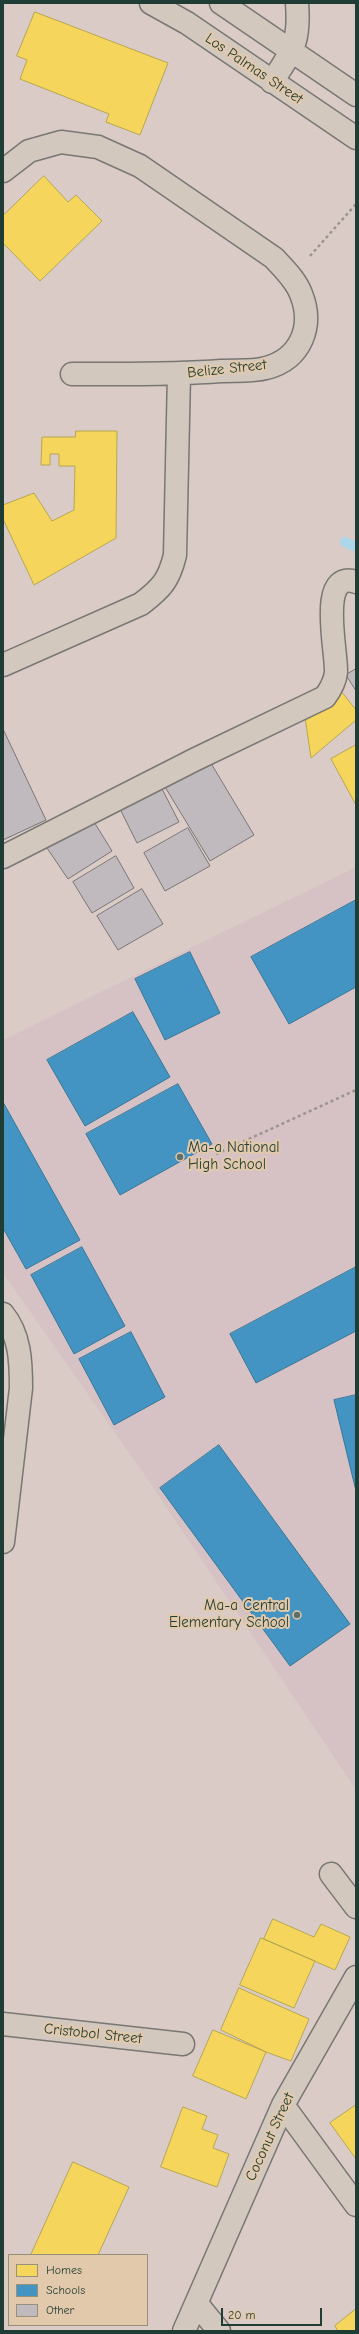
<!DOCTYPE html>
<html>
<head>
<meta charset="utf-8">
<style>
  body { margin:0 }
  #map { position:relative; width:359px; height:2334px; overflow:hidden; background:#dacbc7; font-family:"Comic Neue",sans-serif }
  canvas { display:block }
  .frame { position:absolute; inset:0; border:4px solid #1f3d34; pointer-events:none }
  .legend { position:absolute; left:8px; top:2254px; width:140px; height:72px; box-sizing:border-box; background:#e3c9ab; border:1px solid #95917b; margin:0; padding:5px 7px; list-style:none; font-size:12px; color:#1f3d34 }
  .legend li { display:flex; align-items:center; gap:8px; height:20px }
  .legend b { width:20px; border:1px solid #95917b }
  .scale { position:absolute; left:221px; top:2308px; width:101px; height:18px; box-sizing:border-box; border:2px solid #1f3d34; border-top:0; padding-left:5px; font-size:12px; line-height:14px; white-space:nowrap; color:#1f3d34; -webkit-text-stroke:3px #e3c9ab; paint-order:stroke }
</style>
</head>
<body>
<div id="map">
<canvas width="359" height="2334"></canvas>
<div class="frame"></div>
<ul class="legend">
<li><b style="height:11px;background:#f6d55c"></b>Homes</li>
<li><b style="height:11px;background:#4393c3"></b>Schools</li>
<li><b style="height:11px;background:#c0b9be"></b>Other</li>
</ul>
<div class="scale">20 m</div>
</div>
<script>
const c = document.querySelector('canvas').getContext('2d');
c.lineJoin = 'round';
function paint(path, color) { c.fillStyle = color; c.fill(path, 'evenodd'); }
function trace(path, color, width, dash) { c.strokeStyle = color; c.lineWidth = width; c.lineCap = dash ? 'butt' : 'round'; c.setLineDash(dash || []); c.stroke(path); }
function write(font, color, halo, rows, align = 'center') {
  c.font = font + ' "Comic Neue",sans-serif'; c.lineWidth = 4; c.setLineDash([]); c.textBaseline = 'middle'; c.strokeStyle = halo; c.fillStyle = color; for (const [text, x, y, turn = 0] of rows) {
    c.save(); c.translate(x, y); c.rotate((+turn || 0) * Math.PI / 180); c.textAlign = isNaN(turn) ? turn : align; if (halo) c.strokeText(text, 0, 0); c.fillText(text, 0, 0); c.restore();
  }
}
const built = new Path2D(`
  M356,867V1790L146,1477L3,1273V1040Z`);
const homes = new Path2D(`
  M35,12L168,63L140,135L106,122L109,114L20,79L27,60L17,56Z
  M44,176L68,202L76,195L102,221L40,281L3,243V216Z
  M76,431H117L116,538L34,585L3,519V505L34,493L52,521L74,510L75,466H59V454H50V465H41L42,437H75Z
  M341,691L356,710V720L311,758L305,717Z
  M356,745V805L331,759Z
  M273,1919L314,1937L321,1924L350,1937L335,1970L264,1939Z
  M261,1938L315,1961L294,2008L240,1985Z
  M239,1988L309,2019L291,2061L266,2052L221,2030Z
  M213,2030L266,2052L246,2099L193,2076Z
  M356,2105V2159L330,2123Z
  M183,2107L207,2116L202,2129L218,2135L213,2148L229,2154L217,2187L161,2167Z
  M73,2162L129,2187L98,2255H31Z
  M356,2309V2331H338L335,2326Z`);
const schools = new Path2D(`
  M356,900V987L289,1024L251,957Z
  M190,952L220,1013L165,1040L135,979Z
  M133,1012L170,1077L85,1126L47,1060Z
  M178,1084L212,1144L120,1195L86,1134Z
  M3,1102L80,1240L26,1269L3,1228Z
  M82,1247L125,1326L74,1354L31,1275Z
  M356,1267V1331L256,1383L230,1334Z
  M131,1332L165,1397L114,1425L79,1359Z
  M356,1395V1491L334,1400Z
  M219,1445L350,1624L290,1666L160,1488Z`);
const stream = new Path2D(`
  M345,542L356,547`);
const building = new Path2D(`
  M356,669V691L346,675Z
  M3,729L46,820L3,840Z
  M206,755L254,835L210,861L162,782Z
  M159,783L179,822L137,843L117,803Z
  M91,817L112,851L68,879L45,845Z
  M188,828L210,866L165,891L144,853Z
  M116,856L134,888L92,913L73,882Z
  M142,889L163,924L118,950L97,916Z`);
const path = new Path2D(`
  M310,256L356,204
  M216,1154L356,1090`);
const minor = new Path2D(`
  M151,3L187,23L356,138
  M221,3L356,95
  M272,82C293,49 300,43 297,3
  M3,171L29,151L61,142L98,147L140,166L274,258C284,269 296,280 301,294C314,326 301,359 266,368C252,372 235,370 221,371C171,375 121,374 72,374
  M3,665L141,604C162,588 169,580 175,555L179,374
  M3,857L196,759L325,697C331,689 335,682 336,672C337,652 317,569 356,582
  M3,1314C20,1335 21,1361 21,1388L3,1542
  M331,1874L356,1907
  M3,2024L183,2044
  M283,2105L356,2205
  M197,2304L219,2331
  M184,2331L283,2105L356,1977`);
const markers = [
  [180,1157,4,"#606f67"],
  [297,1615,4,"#606f67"]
];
const streetNames = [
  ["Los Palmas Street",254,69,34],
  ["Belize Street",227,369,-6],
  ["Cristobol Street",93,2034,6],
  ["Coconut Street",270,2137,-65]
];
const poiNames = [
  ["Ma-a National",188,1148],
  ["High School",188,1165],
  ["Ma-a Central",289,1606,"right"],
  ["Elementary School",289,1623,"right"]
];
paint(built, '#d6c1c4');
paint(homes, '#f6d55c');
trace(homes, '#b6a750', 1);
paint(schools, '#4393c3');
trace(schools, '#387998', 1);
trace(stream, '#acd7eb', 10);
paint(building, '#c0b9be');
trace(building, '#797774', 1);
trace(minor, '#797774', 25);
trace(path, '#99958d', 2.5, [3, 3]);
trace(minor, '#d2c8be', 22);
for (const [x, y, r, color] of markers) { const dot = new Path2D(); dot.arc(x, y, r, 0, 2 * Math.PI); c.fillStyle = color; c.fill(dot); trace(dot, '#e3c9ab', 1.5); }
write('15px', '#1f3d34', '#e3c9ab', streetNames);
write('15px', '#1f3d34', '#e3c9ab', poiNames, 'left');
</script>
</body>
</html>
